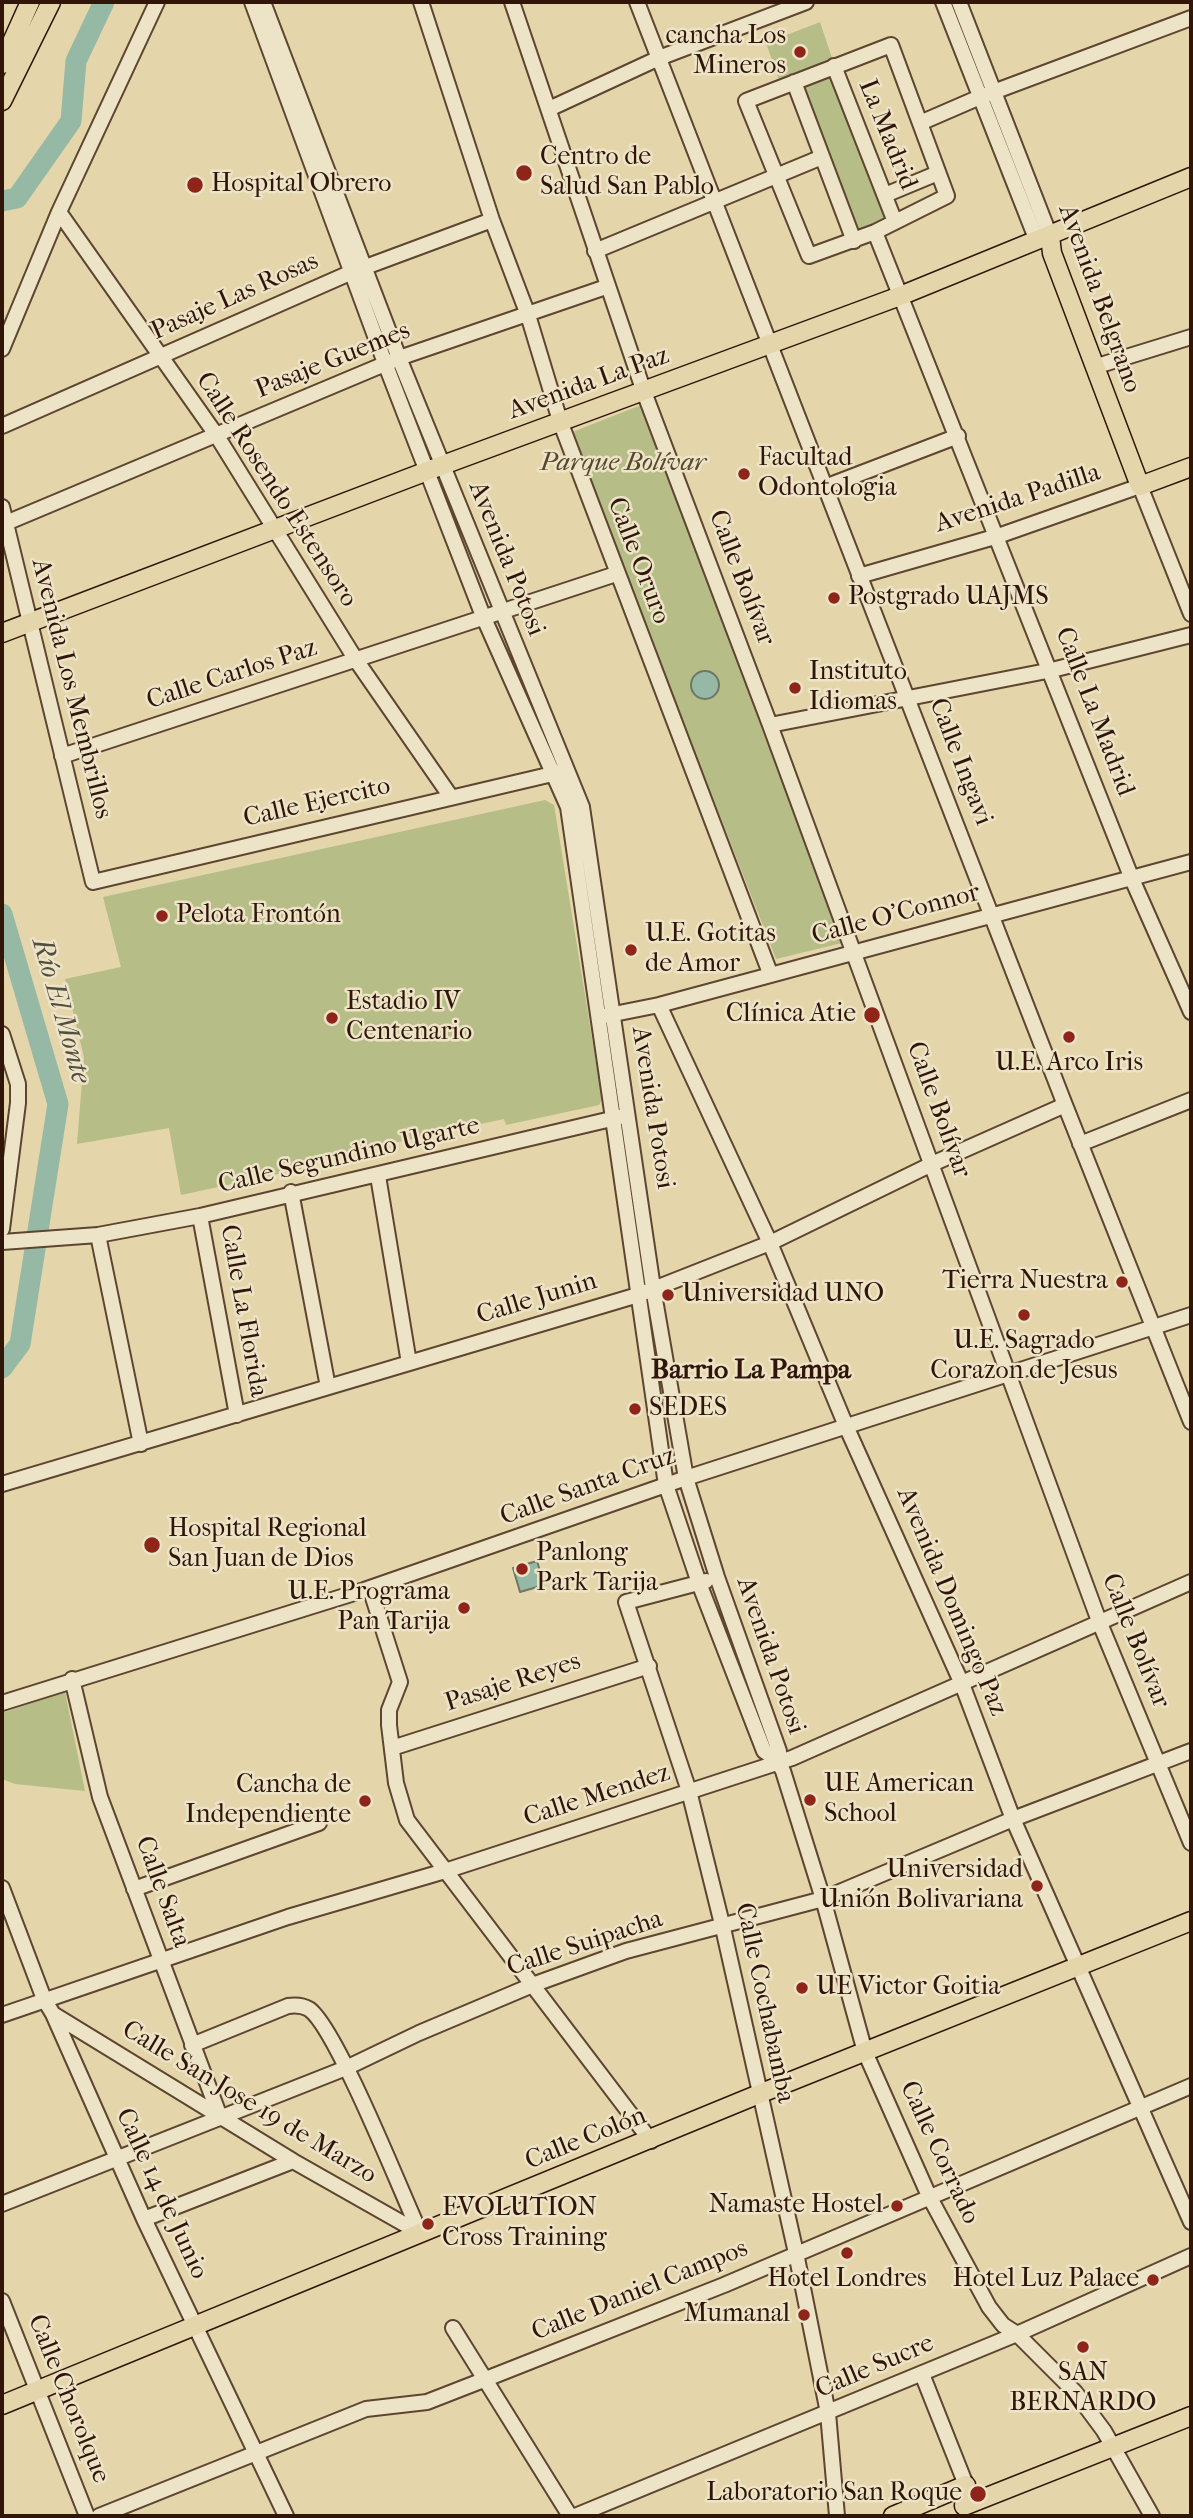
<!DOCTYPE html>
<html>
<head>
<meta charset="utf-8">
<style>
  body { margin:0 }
  #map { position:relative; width:1193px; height:2518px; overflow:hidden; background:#e4d6aa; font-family:"IM FELL French Canon",serif }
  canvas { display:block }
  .frame { position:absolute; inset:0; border:4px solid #301508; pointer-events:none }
</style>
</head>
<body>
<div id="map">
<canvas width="1193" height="2518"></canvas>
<div class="frame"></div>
</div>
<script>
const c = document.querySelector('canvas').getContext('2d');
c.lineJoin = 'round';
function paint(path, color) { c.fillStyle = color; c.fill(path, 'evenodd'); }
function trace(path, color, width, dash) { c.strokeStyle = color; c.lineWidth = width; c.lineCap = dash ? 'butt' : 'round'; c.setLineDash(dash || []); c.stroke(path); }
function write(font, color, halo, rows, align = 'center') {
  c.font = font + ' "IM FELL French Canon",serif'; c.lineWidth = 5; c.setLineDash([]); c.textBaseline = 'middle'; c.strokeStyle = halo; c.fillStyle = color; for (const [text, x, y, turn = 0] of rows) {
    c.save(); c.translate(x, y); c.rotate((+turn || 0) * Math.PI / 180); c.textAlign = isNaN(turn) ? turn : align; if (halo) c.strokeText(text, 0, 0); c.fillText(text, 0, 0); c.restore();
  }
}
const green = new Path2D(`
  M820,22L833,61L779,80L766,43Z
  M833,69L888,217L858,232L797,83Z
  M641,405L842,943L776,959L570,433Z
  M545,800L554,805L602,1099L599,1105L506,1125L504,1119L315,1160V1166L181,1195L169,1128L77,1144L84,1057L65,979L121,967L103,897Z
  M65,1692L85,1791L15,1784L2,1779V1713Z`);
const water = new Path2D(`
  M691 685a14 14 0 1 1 28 0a14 14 0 1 1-28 0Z
  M537,1561L544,1585L520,1592L513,1568Z`);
const river = new Path2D(`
  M2,201L17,198L71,121L76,61L104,2
  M2,914L58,1104L20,1344L2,1368`);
const minor = new Path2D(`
  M252,2L385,363L483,616L568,807L666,1485L699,1583L764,1751L777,1760L783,1771L823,1899L865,2052L929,2196L989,2307L1003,2325L1017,2334L1075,2392L1104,2431L1152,2516
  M263,2L399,358L582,807L653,1288L686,1478L717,1577L779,1751L777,1760
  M421,2L492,220L528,315L560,421L770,973
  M512,2L644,392L770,725L1099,1621L1191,1843
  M637,2L1065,1105L1191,1422
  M943,2L1037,241
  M959,2L1050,236
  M891,45L947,196L875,232L809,256L746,101Z
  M834,66L895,222
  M794,82L854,241
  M549,109L659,58L806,2
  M920,123L980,97L1191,18
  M885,195L938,173
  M59,212L217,436L356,660L451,797
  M875,232L1132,879L1191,1012
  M595,251L822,157
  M2,349L59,212L157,2
  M1094,367L1191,337
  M2,426L352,272L492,220
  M825,487L958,436
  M2,507L93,882L561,772
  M6,523L399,358L606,287
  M859,576L998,536L1140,486L1191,614
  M770,725L1052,670L1191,635
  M62,756L616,574
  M659,1005L770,1243L846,1426L962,1684L1013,1819L1191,2222
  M604,1016L659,1005L1191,862
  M2,1034L18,1084V1103L2,1229
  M1080,1144L1191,1100
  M378,1176L409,1363
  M291,1192L328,1387
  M200,1216L237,1415
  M98,1235L141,1444
  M2,1242L98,1235L200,1216L624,1116
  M2,1484L638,1295L770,1243L932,1164L1065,1105
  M706,1581L626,1602L689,1791L723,1928L796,2253L828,2413L837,2516
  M370,1588L400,1682L389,1710V1725L396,1783L407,1820L651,2141
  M72,1679L100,1797L220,2117
  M2,1703L364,1590L686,1478L1191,1315
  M392,1748L649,1666
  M2,1888L44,1999L53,2014L144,2219L286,2516
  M134,1889L319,1823
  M53,2014L293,2161L420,2233
  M2,2015L288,1917L445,1871L792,1758L1191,1582
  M192,2045L288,2006C295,2005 302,2005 309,2009C336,2027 402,2194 420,2233
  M2,2204L346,2068L419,2033L535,1984L626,1951L823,1899L1013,1819L1191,1751
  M144,2219L293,2161
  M2,2301L87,2516
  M453,2328L570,2516
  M922,2374L966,2485
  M99,2516L366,2409L427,2402L486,2379L724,2285L1191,2086
  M575,2516L1017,2334L1191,2256`);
const major = new Path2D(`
  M2,64L30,2
  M2,101L51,2
  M1050,236L1052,253L1140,486L1191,467
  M2,633L443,465L900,296L1191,177
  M2,2405L759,2094L1191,1921
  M893,2516L966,2485L964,2506L1191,2416`);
const markers = [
  [800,52,7,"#8f2418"],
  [524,173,9,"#8f2418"],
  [195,185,9,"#8f2418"],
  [744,474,7,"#8f2418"],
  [834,598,7,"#8f2418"],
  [795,688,7,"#8f2418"],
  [162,916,7,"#8f2418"],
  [631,950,7,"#8f2418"],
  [872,1015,9,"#8f2418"],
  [332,1018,7,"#8f2418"],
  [1069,1037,7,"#8f2418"],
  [1122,1282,7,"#8f2418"],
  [668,1295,7,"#8f2418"],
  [1024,1315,7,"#8f2418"],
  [635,1409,7,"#8f2418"],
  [152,1545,9,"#8f2418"],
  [522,1569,7,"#8f2418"],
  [464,1608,7,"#8f2418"],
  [810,1800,7,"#8f2418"],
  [365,1801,7,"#8f2418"],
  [1037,1886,7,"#8f2418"],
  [802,1988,7,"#8f2418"],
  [897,2206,7,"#8f2418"],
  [428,2224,7,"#8f2418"],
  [847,2253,7,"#8f2418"],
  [1153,2280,7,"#8f2418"],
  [804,2315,7,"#8f2418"],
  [1083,2347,7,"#8f2418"],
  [978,2494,9,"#8f2418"]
];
const poiNames = [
  ["cancha Los",786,37,"right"],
  ["Mineros",786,67,"right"],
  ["Centro de",540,158],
  ["Salud San Pablo",540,188],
  ["Hospital Obrero",211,185],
  ["Facultad",758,459],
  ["Odontologia",758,489],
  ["Postgrado UAJMS",848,598],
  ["Instituto",809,673],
  ["Idiomas",809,703],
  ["Pelota Frontón",176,916],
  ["U.E. Gotitas",645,935],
  ["de Amor",645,965],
  ["Estadio IV",346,1003],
  ["Centenario",346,1033],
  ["Clínica Atie",856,1015,"right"],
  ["U.E. Arco Iris",1069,1064,"center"],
  ["Tierra Nuestra",1108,1282,"right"],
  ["Universidad UNO",682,1295],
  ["U.E. Sagrado",1024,1342,"center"],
  ["Corazon de Jesus",1024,1372,"center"],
  ["SEDES",649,1409],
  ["Hospital Regional",168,1530],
  ["San Juan de Dios",168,1560],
  ["Panlong",536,1554],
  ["Park Tarija",536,1584],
  ["U.E. Programa",450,1593,"right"],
  ["Pan Tarija",450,1623,"right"],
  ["UE American",824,1785],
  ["School",824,1815],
  ["Cancha de",351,1786,"right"],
  ["Independiente",351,1816,"right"],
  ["Universidad",1023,1871,"right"],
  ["Unión Bolivariana",1023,1901,"right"],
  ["UE Victor Goitia",816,1988],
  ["Namaste Hostel",883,2206,"right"],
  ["EVOLUTION",442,2209],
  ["Cross Training",442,2239],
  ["Hotel Londres",847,2280,"center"],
  ["Hotel Luz Palace",1139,2280,"right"],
  ["Mumanal",790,2315,"right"],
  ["SAN",1083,2374,"center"],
  ["BERNARDO",1083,2404,"center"],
  ["Laboratorio San Roque",962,2494,"right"]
];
const streetNames = [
  ["La Madrid",887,135,68],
  ["Pasaje Las Rosas",235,297,-24],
  ["Avenida Belgrano",1099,299,70],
  ["Pasaje Guemes",333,361,-22],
  ["Avenida La Paz",589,384,-20],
  ["Calle Rosendo Estensoro",276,490,57],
  ["Avenida Padilla",1018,499,-18],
  ["Avenida Potosi",506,559,68],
  ["Calle Oruro",638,561,69],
  ["Calle Bolívar",741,578,69],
  ["Calle Carlos Paz",232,675,-18],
  ["Avenida Los Membrillos",71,689,76],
  ["Calle La Madrid",1094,712,69],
  ["Calle Ingavi",960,762,69],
  ["Calle Ejercito",317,803,-13],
  ["Calle O'Connor",896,915,-15],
  ["Avenida Potosi",652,1108,81],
  ["Calle Bolívar",938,1110,70],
  ["Calle Segundino Ugarte",349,1156,-13],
  ["Calle Junin",537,1299,-17],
  ["Calle La Florida",243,1311,80],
  ["Calle Santa Cruz",588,1487,-20],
  ["Avenida Domingo Paz",951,1602,67],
  ["Calle Bolívar",1135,1641,68],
  ["Avenida Potosi",770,1656,71],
  ["Pasaje Reyes",513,1683,-18],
  ["Calle Mendez",597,1796,-18],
  ["Calle Salta",162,1892,70],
  ["Calle Suipacha",585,1944,-18],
  ["Calle Cochabamba",764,2003,78],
  ["Calle San Jose 19 de Marzo",249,2103,31],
  ["Calle Colón",586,2139,-22],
  ["Calle Corrado",939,2153,65],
  ["Calle 14 de Junio",161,2194,65],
  ["Calle Daniel Campos",640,2291,-22],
  ["Calle Sucre",875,2367,-23],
  ["Calle Chorolque",68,2399,68]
];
const parkNames = [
  ["Parque Bolívar",623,464]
];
const waterNames = [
  ["Río El Monte",60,1011,74]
];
const neighbourhoodNames = [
  ["Barrio La Pampa",751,1371]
];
paint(green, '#b6bd87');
paint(water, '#96b9a5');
trace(water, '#6d7766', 2);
trace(river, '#96b9a5', 21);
trace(minor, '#5d4530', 18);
trace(major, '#301508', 21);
trace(minor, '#ede4c8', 14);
trace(major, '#e4d6aa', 18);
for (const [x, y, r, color] of markers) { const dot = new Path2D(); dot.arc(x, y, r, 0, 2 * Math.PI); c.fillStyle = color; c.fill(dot); trace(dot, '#ede4c8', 2.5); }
write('26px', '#301508', '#ede4c8', poiNames, 'left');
write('26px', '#301508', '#ede4c8', streetNames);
write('italic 26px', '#58472e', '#ede4c8', parkNames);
write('italic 28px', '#544e3f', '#ede4c8', waterNames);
write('bold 28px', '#301508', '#ede4c8', neighbourhoodNames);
</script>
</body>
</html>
